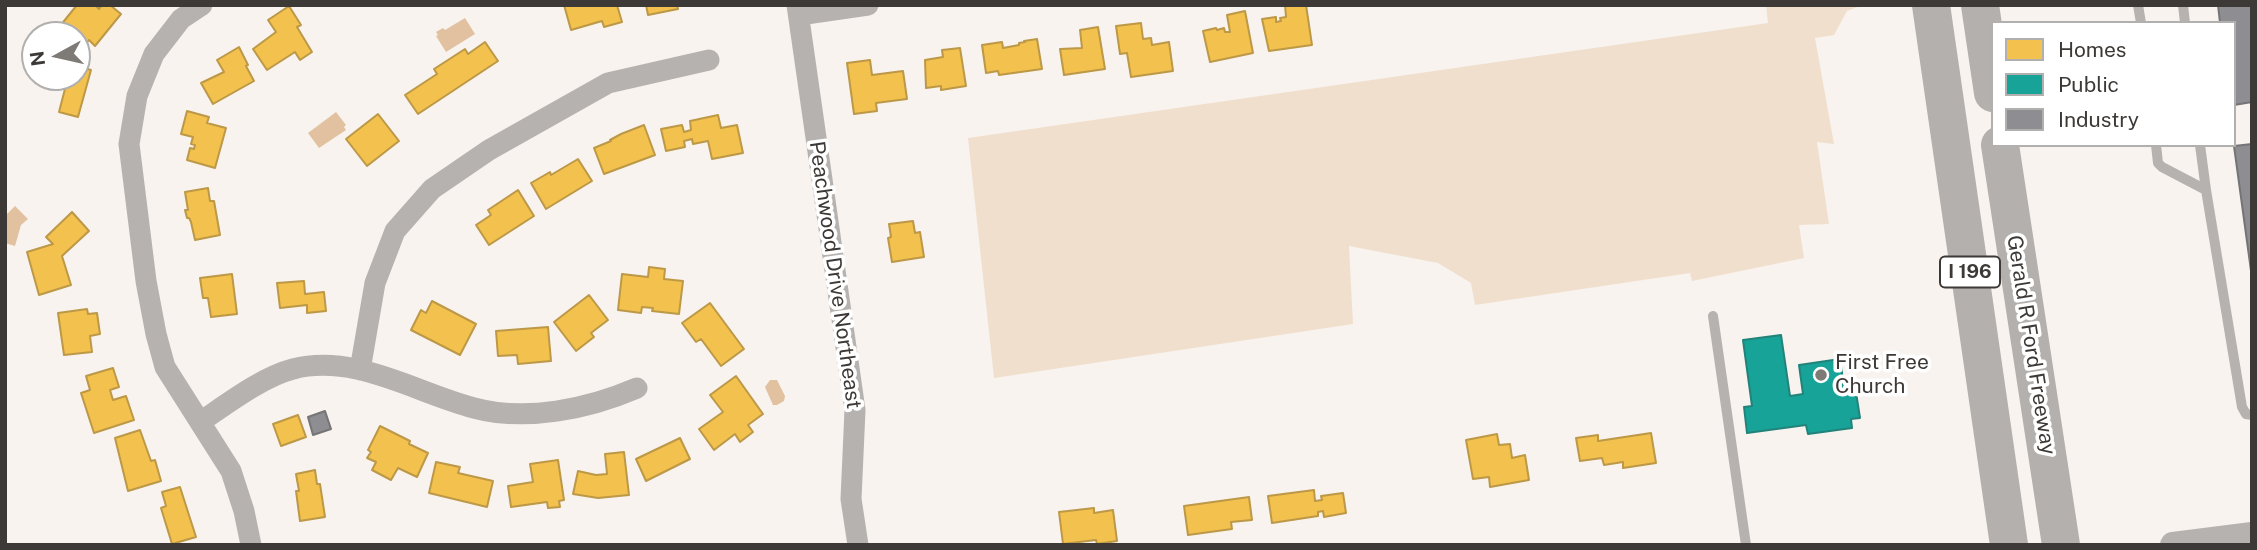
<!DOCTYPE html>
<html>
<head>
<meta charset="utf-8">
<style>
  body { margin:0 }
  #map { position:relative; width:2257px; height:550px; overflow:hidden; background:#f8f3ee; font-family:"Public Sans",sans-serif }
  canvas { display:block }
  .frame { position:absolute; inset:0; border:7px solid #3d3936; pointer-events:none }
  .legend { position:absolute; left:1991px; top:21px; width:245px; height:126px; box-sizing:border-box; background:#fff; border:2px solid #b1b0af; margin:0; padding:9px 12px; list-style:none; font-size:21px; color:#3d3936 }
  .legend li { display:flex; align-items:center; gap:14px; height:35px }
  .legend b { width:35px; border:2px solid #b1b0af }
  .north { position:absolute; left:21px; top:21px; width:70px; height:70px; box-sizing:border-box; background:#fff; border:2px solid #b1b0af; border-radius:50%; rotate:262deg; font-size:19px; font-weight:700; line-height:28px; text-align:center; color:#3d3936 }
  .north::after { content:''; display:block; margin:auto; width:24px; height:32px; background:#7e7a76; clip-path:polygon(50% 0,100% 100%,50% 72%,0 100%) }
</style>
</head>
<body>
<div id="map">
<canvas width="2257" height="550"></canvas>
<div class="frame"></div>
<ul class="legend">
<li><b style="height:19px;background:#f2c14e"></b>Homes</li>
<li><b style="height:19px;background:#17a398"></b>Public</li>
<li><b style="height:19px;background:#8d8d92"></b>Industry</li>
</ul>
<div class="north">N</div>
</div>
<script>
const c = document.querySelector('canvas').getContext('2d');
c.lineJoin = 'round';
function paint(path, color) { c.fillStyle = color; c.fill(path, 'evenodd'); }
function trace(path, color, width, dash) { c.strokeStyle = color; c.lineWidth = width; c.lineCap = dash ? 'butt' : 'round'; c.setLineDash(dash || []); c.stroke(path); }
function write(font, color, halo, rows, align = 'center') {
  c.font = font + ' "Public Sans",sans-serif'; c.lineWidth = 7; c.setLineDash([]); c.textBaseline = 'middle'; c.strokeStyle = halo; c.fillStyle = color; for (const [text, x, y, turn = 0] of rows) {
    c.save(); c.translate(x, y); c.rotate((+turn || 0) * Math.PI / 180); c.textAlign = isNaN(turn) ? turn : align; if (halo) c.strokeText(text, 0, 0); c.fillText(text, 0, 0); c.restore();
  }
}
const green = new Path2D(`
  M1766,5H1863L1847,11L1834,35L1815,38L1834,144L1817,142L1829,224L1799,225L1804,258L1692,281L1690,273L1475,305L1471,283L1438,263L1349,246L1353,324L994,378L968,138L1768,23Z`);
const water = new Path2D(`
  M465,18L475,34L446,52L436,36L438,35L436,32L443,28L445,30Z
  M336,112L346,125L344,127L346,130L319,148L308,133Z
  M15,206L28,219L21,225L15,246L5,243V216Z
  M770,380H777L785,396L784,401L777,405H773L765,387Z`);
const homes = new Path2D(`
  M77,5H95L99,9L102,5H110L121,14L95,46L89,40L85,45L77,39V35H72L60,26Z
  M564,5H617L622,22L604,27L602,21L571,30Z
  M646,5H677L678,9L648,15Z
  M1285,5H1306L1312,45L1269,51L1262,19L1276,17V22L1281,21L1280,18L1286,17Z
  M289,6L301,25L297,27L312,52L300,60L295,52L267,70L253,49L276,32L268,20Z
  M1245,11L1253,53L1210,62L1203,31L1216,28L1217,30L1224,28L1225,32H1230L1227,15Z
  M1141,23L1143,39L1151,38L1152,45L1169,42L1173,71L1131,77L1127,53L1120,54L1116,26Z
  M1098,27L1105,69L1064,75L1060,49L1082,48L1080,30Z
  M1037,39L1042,69L999,75L998,71L986,73L982,45L1002,42L1003,48L1019,45V43L1025,42L1024,41Z
  M485,42L498,61L418,114L405,95L437,74L434,69L465,49L468,54Z
  M239,47L248,65L246,66L254,81L213,104L201,83L224,72L217,60Z
  M960,48L966,86L941,90V86L926,88L925,60L943,57L942,50Z
  M870,60L872,75L903,71L907,99L876,103L877,111L854,114L847,63Z
  M77,66L91,70L78,117L59,112L67,81L71,82L72,77H77Z
  M187,111L209,117L207,123L226,128L215,168L187,160L190,148L194,149L195,145L191,144L193,137L181,134Z
  M378,114L399,141L367,166L346,139Z
  M718,115L721,128L737,125L743,153L712,159L708,141L693,144L692,139L684,141L685,147L666,151L661,129L682,125L684,132L691,130L690,121Z
  M644,125L655,155L604,174L594,148L611,141L610,140L621,134Z
  M578,159L592,181L546,209L531,183L550,172L551,175Z
  M208,188L210,201H214L220,235L195,240L191,222L189,218H187L185,210H188L185,192Z
  M518,190L534,216L489,245L476,225L491,215L488,210Z
  M72,212L89,231L62,256L71,285L39,295L27,252L53,244L46,237Z
  M913,221L915,233L920,232L924,257L892,262L888,238L891,237L889,224Z
  M649,267L665,269L664,279L683,281L679,314L652,311L653,308L642,307L641,313L618,310L622,274L648,277Z
  M232,274L237,314L211,317L208,298H203L200,278Z
  M304,281L305,294L324,292L326,311L307,313V305L280,308L277,283Z
  M589,295L608,320L591,333L594,337L576,351L554,322Z
  M432,301L476,324L460,355L411,330L421,310L426,313Z
  M710,303L744,349L721,366L701,339L696,342L682,323Z
  M87,309L88,314L97,313L100,334L90,336L92,352L64,355L58,313Z
  M548,327L551,361L518,364L517,355L498,356L496,331Z
  M113,368L119,387L110,390L113,400L126,396L134,420L94,433L81,393L90,390L86,376Z
  M736,376L763,414L748,425L753,432L740,442L735,434L714,450L699,429L723,412L710,395Z
  M298,415L306,437L281,446L273,424Z
  M380,426L410,441L409,444L428,453L417,477L398,468L391,480L372,470L376,462L367,458L371,452L368,450Z
  M140,430L151,461L155,460L161,481L128,491L115,438Z
  M1651,433L1656,463L1623,468V462L1604,465L1602,458L1580,461L1576,438L1598,435V441Z
  M1497,434L1499,445L1510,444L1512,458L1525,455L1529,480L1490,487L1489,477L1473,479L1466,440Z
  M680,438L690,459L646,481L636,459Z
  M624,452L629,495L598,498L573,494L578,471L596,475L607,474L605,454Z
  M558,460L564,500L559,501L560,507L548,508L547,502L511,507L508,486L533,482L530,464Z
  M436,462L460,467L458,473L493,481L487,507L429,493Z
  M315,470L317,484H320L325,517L300,521L296,491H299L296,474Z
  M180,487L196,537L172,544L161,508L166,506L162,492Z
  M1314,490L1315,501L1322,500L1321,496L1343,493L1346,513L1324,517L1323,511L1318,512V516L1272,523L1268,496Z
  M1249,497L1252,520L1231,522L1232,529L1188,535L1184,506Z
  M1094,508V513L1113,510L1117,541L1097,544L1096,540L1063,544L1059,512Z`);
const public = new Path2D(`
  M1781,335L1790,396L1803,394L1799,365L1840,359L1844,387L1855,386L1860,418L1851,419L1852,428L1808,434L1806,425L1747,433L1744,407L1752,406L1743,340Z`);
const industry = new Path2D(`
  M2218,5H2252V102L2234,105V23H2220Z
  M2252,144V278L2234,146Z
  M325,411L331,429L313,435L308,417Z`);
const service = new Path2D(`
  M2138,5L2141,23
  M2183,5L2185,23
  M2156,145L2158,163L2162,167L2206,190L2242,407L2246,414L2252,415
  M2200,145L2206,190
  M1713,316L1746,545`);
const minor = new Path2D(`
  M202,5L181,19L154,54L137,96L129,144L146,281L156,334L165,367L231,471L244,511L251,545
  M797,5L855,410L851,499L858,545
  M799,15L868,5
  M360,370L375,283L395,231L432,189L489,150L608,83L709,60
  M200,422C227,404 262,377 293,369C355,353 416,393 474,408C526,422 588,409 637,388`);
const tertiary = new Path2D(`
  M2173,545L2252,535`);
const motorway = new Path2D(`
  M1931,5L2009,545
  M1980,5L1993,93
  M2000,145L2061,545`);
const markers = [
  [1821,375,7,"#7e7a76"]
];
const shields = [
  [1970,272,60]
];
const shieldNames = [
  ["I 196",1970,272]
];
const streetNames = [
  ["Peachwood Drive Northeast",835,275,82],
  ["Gerald R Ford Freeway",2031,345,81]
];
const poiNames = [
  ["First Free",1835,363],
  ["Church",1835,387]
];
paint(green, '#f1dfce');
paint(water, '#e1c1a0');
paint(homes, '#f2c14e');
trace(homes, '#bc9847', 2);
paint(public, '#17a398');
trace(public, '#22837b', 2);
paint(industry, '#8d8d92');
trace(industry, '#757476', 2);
trace(service, '#b5b2b0', 10);
trace(minor, '#b5b2b0', 21);
trace(tertiary, '#b5b2b0', 26);
trace(motorway, '#b3b0ad', 38);
for (const [x, y, r, color] of markers) { const dot = new Path2D(); dot.arc(x, y, r, 0, 2 * Math.PI); c.fillStyle = color; c.fill(dot); trace(dot, '#fff', 2.5); }
for (const [x, y, w] of shields) { const box = new Path2D(); box.roundRect(x - w / 2, y - 15.5, w, 31, 5); c.fillStyle = '#fff'; c.fill(box); trace(box, '#3d3936', 2); }
write('bold 19px', '#3d3936', null, shieldNames);
write('21px', '#3d3936', '#fff', streetNames);
write('21px', '#3d3936', '#fff', poiNames, 'left');
</script>
</body>
</html>
